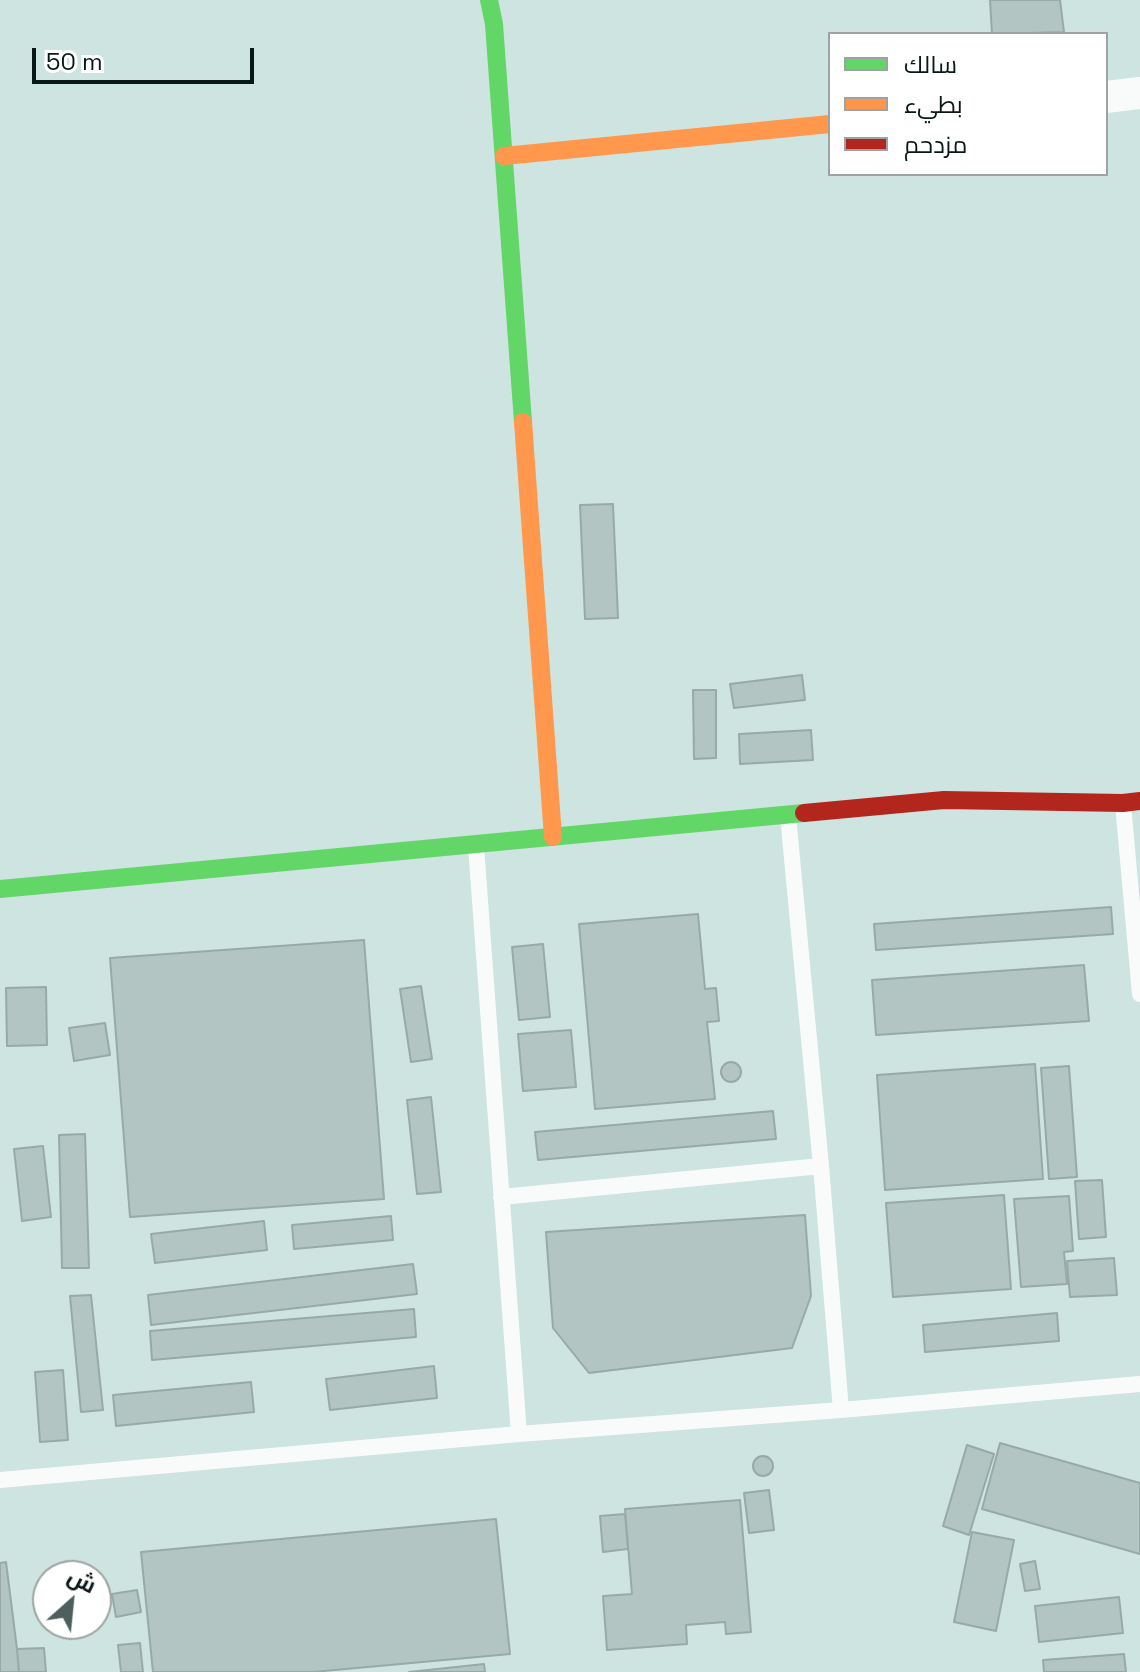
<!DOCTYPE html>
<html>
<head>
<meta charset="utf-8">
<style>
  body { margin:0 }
  #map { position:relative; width:1140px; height:1672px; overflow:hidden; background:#cde4e0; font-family:"Space Grotesk",Cairo,sans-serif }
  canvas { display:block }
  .legend { position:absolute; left:828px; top:32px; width:280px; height:144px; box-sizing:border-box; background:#fff; border:2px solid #9ca3a2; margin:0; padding:10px 14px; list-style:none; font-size:24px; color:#081816 }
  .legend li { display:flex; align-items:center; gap:16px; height:40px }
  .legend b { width:40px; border:2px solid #9ca3a2 }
  .north { position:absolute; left:32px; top:1560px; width:80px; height:80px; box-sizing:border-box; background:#fff; border:2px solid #9ca3a2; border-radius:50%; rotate:27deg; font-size:22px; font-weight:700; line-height:32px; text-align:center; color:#081816 }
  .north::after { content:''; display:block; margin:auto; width:28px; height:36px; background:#4d5f5d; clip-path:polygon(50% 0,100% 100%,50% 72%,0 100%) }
  .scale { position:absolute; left:32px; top:48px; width:222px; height:36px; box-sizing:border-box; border:4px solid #081816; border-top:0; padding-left:10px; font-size:24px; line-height:28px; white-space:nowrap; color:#081816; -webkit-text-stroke:6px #fff; paint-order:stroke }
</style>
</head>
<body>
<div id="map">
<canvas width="1140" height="1672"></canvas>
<ul class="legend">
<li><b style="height:10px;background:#63d668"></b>سالك</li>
<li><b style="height:10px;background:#ff974d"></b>بطيء</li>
<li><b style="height:10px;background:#b3261e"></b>مزدحم</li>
</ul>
<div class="north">ش</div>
<div class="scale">50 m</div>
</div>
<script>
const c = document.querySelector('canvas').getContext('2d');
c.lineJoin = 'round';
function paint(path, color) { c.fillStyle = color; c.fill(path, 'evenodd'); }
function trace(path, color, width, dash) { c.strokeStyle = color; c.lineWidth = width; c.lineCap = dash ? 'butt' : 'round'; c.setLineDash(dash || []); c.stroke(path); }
const building = new Path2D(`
  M990,0H1060L1064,32L992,34Z
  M613,504L618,618L585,619L580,505Z
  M802,675L805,700L734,708L730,684Z
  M693,690H716V758L694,759Z
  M811,730L813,760L740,764L739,734Z
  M1111,907L1113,934L876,950L874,924Z
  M698,914L705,989L716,988L719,1021L707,1022L715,1099L595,1109L579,924Z
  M364,940L384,1199L130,1217L110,958Z
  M543,944L550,1017L519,1020L512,947Z
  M1084,965L1089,1021L876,1035L872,980Z
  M421,986L432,1059L411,1062L400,989Z
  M46,987L47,1045L7,1046L6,988Z
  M105,1023L110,1055L74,1061L69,1028Z
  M571,1030L576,1087L523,1091L518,1034Z
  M721 1072a10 10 0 1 1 20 0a10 10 0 1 1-20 0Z
  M1035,1064L1043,1179L885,1190L877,1075Z
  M1069,1066L1077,1177L1049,1179L1041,1068Z
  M431,1097L441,1192L417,1194L407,1100Z
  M773,1111L776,1139L538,1160L535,1132Z
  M85,1134L89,1268H62L59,1135Z
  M43,1146L51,1217L22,1221L14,1149Z
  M1102,1180L1106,1237L1079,1239L1075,1181Z
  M1004,1195L1011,1289L893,1297L886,1203Z
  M1069,1196L1073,1251L1064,1252L1067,1284L1021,1287L1014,1199Z
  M805,1215L811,1296L792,1348L589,1373L553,1328L546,1232Z
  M391,1216L393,1240L294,1249L292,1225Z
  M264,1221L267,1250L155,1263L151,1234Z
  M1114,1258L1117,1295L1070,1297L1067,1261Z
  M413,1264L417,1294L151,1325L148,1295Z
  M91,1295L103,1410L81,1412L70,1296Z
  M414,1309L416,1337L152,1360L150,1331Z
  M1057,1313L1059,1341L925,1352L923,1325Z
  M434,1366L437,1398L330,1410L326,1379Z
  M63,1370L68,1440L40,1442L35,1372Z
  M251,1382L254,1412L116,1426L113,1395Z
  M1000,1443L1140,1483V1554L982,1509Z
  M967,1445L994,1454L969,1535L943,1526Z
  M753 1466a10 10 0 1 1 20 0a10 10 0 1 1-20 0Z
  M769,1490L774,1530L749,1533L744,1493Z
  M740,1500L751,1632L726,1634L725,1622L686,1625L687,1644L607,1650L603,1596L632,1594L625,1509Z
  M625,1514L628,1549L603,1552L600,1516Z
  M496,1519L510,1654L313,1672H153L141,1552Z
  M972,1532L1014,1540L996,1631L954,1622Z
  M1035,1561L1040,1589L1025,1591L1020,1564Z
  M6,1562L17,1649L19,1672H0V1563Z
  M137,1590L141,1612L116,1617L112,1594Z
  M1119,1597L1123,1633L1039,1642L1035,1606Z
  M140,1643L143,1672H121L118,1645Z
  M44,1648L46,1672H19L17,1649Z
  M1124,1654L1126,1672H1044L1043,1660Z
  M484,1664L485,1672H409Z`);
const lane = new Path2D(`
  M1123,804L1140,994
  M788,816L821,1166L841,1410
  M476,846L519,1434
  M501,1197L821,1166
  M0,1480L519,1434L841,1410L1140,1384`);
const street = new Path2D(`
  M1106,97L1140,93`);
const fast = new Path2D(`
  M489,0L494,24L523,422
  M0,889L804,813`);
const slow = new Path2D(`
  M504,156L830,124
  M523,422L553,837`);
const jam = new Path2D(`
  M804,813L944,800L1123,803L1140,801`);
paint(building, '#b3c5c2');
trace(building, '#98aaa7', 2);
trace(lane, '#f8fbfa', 16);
trace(street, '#f8fbfa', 32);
trace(fast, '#63d668', 18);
trace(slow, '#ff974d', 18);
trace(jam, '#b3261e', 18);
</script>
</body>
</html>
